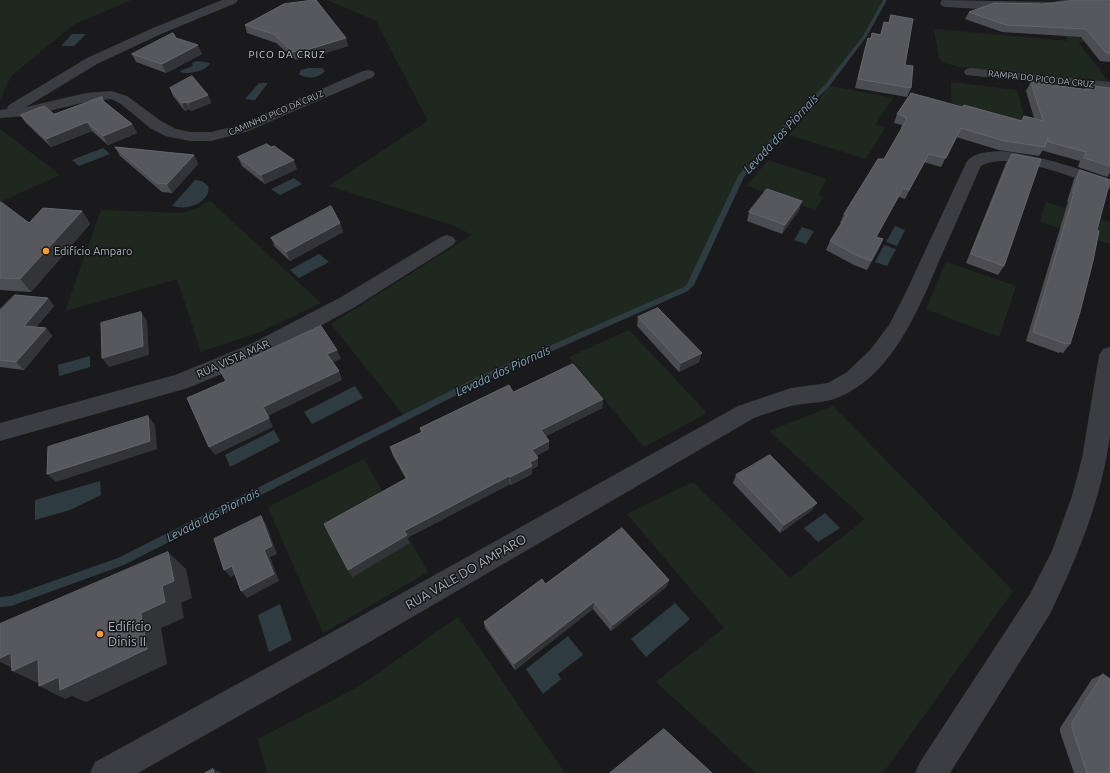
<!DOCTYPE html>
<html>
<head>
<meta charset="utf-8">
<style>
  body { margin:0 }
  canvas { display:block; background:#1a1a1d }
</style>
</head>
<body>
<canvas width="1110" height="773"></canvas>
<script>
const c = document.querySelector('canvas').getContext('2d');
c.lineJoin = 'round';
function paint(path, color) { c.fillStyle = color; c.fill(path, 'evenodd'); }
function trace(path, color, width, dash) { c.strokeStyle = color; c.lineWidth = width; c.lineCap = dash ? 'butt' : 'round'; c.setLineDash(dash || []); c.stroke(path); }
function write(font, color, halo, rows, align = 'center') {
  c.font = font + ' Ubuntu,sans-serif'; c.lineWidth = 3; c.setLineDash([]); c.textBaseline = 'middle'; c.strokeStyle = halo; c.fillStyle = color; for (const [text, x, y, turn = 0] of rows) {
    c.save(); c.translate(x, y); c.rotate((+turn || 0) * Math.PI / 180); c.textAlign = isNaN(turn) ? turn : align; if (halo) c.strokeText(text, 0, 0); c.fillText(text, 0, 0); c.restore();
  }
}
const green = new Path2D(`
  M0,0H131L73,25L11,76L0,100Z
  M327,0H884L864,36L825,86L791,119L740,176L686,289L678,295L480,382L407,419L331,324L472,235L455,226L329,186L428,121L376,21Z
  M1045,11L1110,44L1078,42L1109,82L959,67L942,62L939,57L934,29L1069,41Z
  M951,82L1017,90L1025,121L952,109Z
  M830,86L893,98L875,125L885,128L866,159L789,135Z
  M0,129L60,175L0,202Z
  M768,160L827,179L818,195L823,197L815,210L747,186Z
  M210,201L321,303L260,332L201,352L177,279L65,311L101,210L183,213L200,207Z
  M1046,202L1110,222V244L1040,222Z
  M946,262L1016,286L999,337L926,309Z
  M629,330L707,413L644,447L569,357Z
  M833,406L1013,591L883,773H756L656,682L724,628L627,514L693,482L790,578L865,519L769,431Z
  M364,459L428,572L323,633L268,507Z
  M458,617L565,773H267L258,739L358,687Z`);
const water = new Path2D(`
  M72,34H86L74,46H61Z
  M197,61L210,63C206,71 189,75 180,72L182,70L193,66L192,63Z
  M308,68H322L325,71C319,78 307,80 299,74L301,70Z
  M259,83H268L255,100L245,99Z
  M103,148L110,154L79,166L72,160Z
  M294,178L302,184L280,195L271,189Z
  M195,180L202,181L208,186C211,197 198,205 188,207C183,208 177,207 172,206Z
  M895,226L905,230L897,246L886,242Z
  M802,227L814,231L806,244L794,240Z
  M884,245L896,249L887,266L875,262Z
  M319,254L329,262L299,278L290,270Z
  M90,356V367L59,376L58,365Z
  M355,386L363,398L312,424L304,412Z
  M274,430L280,441L230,467L225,455Z
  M100,481L101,495L70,510L35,520V500Z
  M825,513L840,528L818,542L804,528Z
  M675,603L690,619L646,657L631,639Z
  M280,604L292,640L269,652L258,615Z
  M568,636L583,655L558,674L561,679L543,694L526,669Z`);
const stream = new Path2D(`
  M883,0H887L867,36L828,88L794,120L744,177L694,285L688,291L482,382L124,565L11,606L0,607V597L11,596L118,558L476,378L684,287L687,284L738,176L790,118L824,86L863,36Z`);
const street = new Path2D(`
  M222,0H238L236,3L161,34L97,64L26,107L86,93L111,91L127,96L161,121L176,129L190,132H211L236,126L363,71L368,70L373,71L375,74L373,77L246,132L211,141H190L165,136L150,128L121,104L111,99L86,102L28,116L0,118V110L8,109L7,108L9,105L87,58L153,28Z
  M942,0L1052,2L1064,0H1081C1069,17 969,8 946,7L942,6L940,3Z
  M971,68L1110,82V90L966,75L964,72L966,69Z
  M1000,151C1038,155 1074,167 1110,179V189C1078,181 1010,149 981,166C968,195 956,223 943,252C921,303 895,374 839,397C825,404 807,402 791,406C779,409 766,414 754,418L354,651L138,773H90L95,762L334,631L738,406L791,388L828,383L847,372L871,349L889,325L905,294L966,163C973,152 988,152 1000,151Z
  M447,235L453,237L456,241L453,245L355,307L265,356L188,388L0,441V423L175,375L251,344L341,297L441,237Z
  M1110,347C1110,366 1110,386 1110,405C1110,415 1110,425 1110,435C1102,498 1077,558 1050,614L950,773H915L920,762L1030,594L1052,551L1072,496L1082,458L1099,355L1103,349Z`);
const wall = new Path2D(`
  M1110,0V62L1100,61L1081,37L1002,32L965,19L969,12L1043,4Z
  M891,15L905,65L911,88L907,97L855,88L865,47L868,38L870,39L872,33L880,35L884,22L888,23Z
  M245,25L346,38L348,46L309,58L307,57L296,60L276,43L247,33Z
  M176,38L202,54L166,73L136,62L132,54Z
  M1031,82L1084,89L1087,85L1110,88V173L1107,177L1078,167L1080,161L1044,151L1043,150L1039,156L999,150L956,137L941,167L924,162L905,199L899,197L876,237L879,249L867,270L854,265L826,250L830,241L841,223H840L844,214L884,159L902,128L901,127L902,125L894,123L897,114L962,107L1021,121L1024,116L1034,118L1026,91Z
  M170,88L208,95L211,103L191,111L190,109L185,111L173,96Z
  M102,97L104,101L132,124L137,133L108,145L92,131L51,147L26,123L20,115L54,114Z
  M115,147L194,155L198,164L172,193L162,192L120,156Z
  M1012,154L1004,266L998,275L966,263L1006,163Z
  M238,157L297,169L265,184L242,166Z
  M1080,170L1097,230L1070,344L1063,353L1060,352L1059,353L1026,341L1068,202H1067L1074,179Z
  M802,201L799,210L782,234L747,221L749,212Z
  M0,203L29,223L82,211L90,224L31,292L0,290Z
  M340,223L343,232L290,261L275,247L271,238Z
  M48,298L54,306L36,327L46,328L52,336L24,370L0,367V310Z
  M638,317L699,362L679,372L637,326Z
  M513,392L603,399L602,408L546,436L549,441V449L536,456L538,466L532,469V474L511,485L510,484L407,538L409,543L352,577L406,479L393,456L390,447L421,433L420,428Z
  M736,475L812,510L780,533L733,483Z
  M669,580L666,587L611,631L593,609L515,670L485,628L484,622L545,584Z
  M1103,674L1110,773H1074L1060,732V728L1092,679Z`);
const shadedWall = new Path2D(`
  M346,38L348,46L309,58L306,50Z
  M198,45L202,54L166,73L162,64Z
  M305,48L307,57L296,60L293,52Z
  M208,95L211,103L191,111L188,103Z
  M186,102L190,109L185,111L182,103Z
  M87,122L92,131L51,147L46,139Z
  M132,124L137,133L108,145L103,136Z
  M194,155L198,164L172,193L167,184Z
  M294,160L297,169L265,184L261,175Z
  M903,188L899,197L872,246L876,237Z
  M802,201L799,210L782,234L785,225Z
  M82,211L90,224L31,292L20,279Z
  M340,223L343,232L290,261L286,252Z
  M883,239L879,249L867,270L871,261Z
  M48,298L54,306L30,333L24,326Z
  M141,312L147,321L149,355L109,367L102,358Z
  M46,328L52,336L24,370L16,362Z
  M337,350L341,359L331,363L327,354Z
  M702,353L699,362L679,372L681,363Z
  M339,371L342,380L268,416L273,427L215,455L209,447L263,407Z
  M603,399L602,408L542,438L541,430Z
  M148,416L155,425L157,449L56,482L47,474Z
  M549,441V449L532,458V450Z
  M538,458V466L532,469V474L511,485L510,477L530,462Z
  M509,476L510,484L407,538L409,543L352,577L348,570L404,531Z
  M817,503L812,510L780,533L784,525Z
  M261,516L266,524L277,554L270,557L279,581L247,598L241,591L264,550Z
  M168,552L186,569L192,598L181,603L184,618L161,628L167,664L86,702L72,696L65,699L39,686L59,677L141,613L162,586Z
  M232,566L238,573L231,577L224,570Z
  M669,580L666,587L611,631L613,625Z
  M594,602L593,609L515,670L514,664Z
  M11,653L38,659L40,684L12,671L15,669L0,662V658Z
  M213,769L222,773H214Z`);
const building = new Path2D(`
  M313,0H316L346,38L306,50L305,48L293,52L274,34L245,25L284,4Z
  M1073,0H1110V53H1106L1086,29L1006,25L969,12L994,3L1043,4L1063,2Z
  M891,15L913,19L905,65L913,66L911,88L858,79L868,38L871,39L872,33L881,35L884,22L889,23Z
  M173,33L176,38L198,45L162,64L132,54Z
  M192,76L208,95L188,103L186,102L182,103L170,88Z
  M1031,82L1089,90L1087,85L1110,88V166L1084,158L1086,152L1049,142L1048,138L1045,147L1004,141L961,128L946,158L929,154L909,190L903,188L876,237L883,239L871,261L858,256L830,241L847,215L844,214L878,159H884L907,119L905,118L906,117L897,114L911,93L962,107L964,105L1022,121L1024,116L1043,121Z
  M102,97L103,101L132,124L103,136L87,122L46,139L20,115L44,106L54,114Z
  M267,144L271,147L274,146L294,160L261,175L238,157Z
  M115,147L194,155L167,184L157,183Z
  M1012,154L1041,159L1004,266L971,254Z
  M1080,170L1110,180V181L1097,230L1099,231L1093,261L1080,312L1070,344L1067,343L1066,344L1033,332L1074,193H1073Z
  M767,189L802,201L785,225L749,212Z
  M1,202L29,223L43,208L82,211L20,279L0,278V203Z
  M331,206L340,223L286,252L271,238Z
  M15,295L48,298L24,326L46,328L16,362L0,360V310Z
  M658,308L702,353L681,363L638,317Z
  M141,312L143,346L102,358L101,323Z
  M321,326L337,350L327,354L339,371L263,407L269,418L209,447L187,398L226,381L219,369L249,356L250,358Z
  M573,364L603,399L541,430L549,441L532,450L538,458L530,462L532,466L510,477L509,476L404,531L407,535L348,570L324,524L407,478L390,447L422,432L420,428L509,385L513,392Z
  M148,416L150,441L47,474L48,447Z
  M770,455L817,503L784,525L736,475Z
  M261,516L272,546L264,550L274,574L241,591L232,566L224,570L214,539Z
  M622,528L669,580L613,625L594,602L514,664L484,622L542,579L545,584Z
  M168,552L174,581L162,586L165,602L141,613L147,649L60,690L59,677L39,686L38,659L12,671L11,653L0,658V624Z
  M1103,674L1110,679V773H1087L1072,728V723Z
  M664,729L712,773H610Z
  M213,769L214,773H205Z`);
const markers = [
  [46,251,4,"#ff9d30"],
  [100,634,4,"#ff9d30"]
];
const farStreetnames = [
  ["RAMPA DO PICO DA CRUZ",1041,79,6],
  ["CAMINHO PICO DA CRUZ",276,113,-23]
];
const farNeighbourhoodnames = [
  ["PICO DA CRUZ",287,55]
];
const poiNames = [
  ["Edifício Amparo",54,251]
];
const streetNames = [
  ["RUA VISTA MAR",233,359,-24]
];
const waterNames = [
  ["Levada dos Piornais",781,134,-47],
  ["Levada dos Piornais",503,371,-25],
  ["Levada dos Piornais",213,515,-27]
];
const nearStreetnames = [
  ["RUA VALE DO AMPARO",466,572,-30]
];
const nearPoinames = [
  ["Edifício",108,627],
  ["Dinis II",108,642]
];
paint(green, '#1f281f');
paint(water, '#2e3c42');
paint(stream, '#2e3c42');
paint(street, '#3b3d42');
paint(wall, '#4b4d52');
paint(shadedWall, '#333438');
paint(building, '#56585e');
trace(building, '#63666c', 1);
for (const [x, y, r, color] of markers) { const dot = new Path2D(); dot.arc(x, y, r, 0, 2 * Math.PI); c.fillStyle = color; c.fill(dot); trace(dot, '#151518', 1.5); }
write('9px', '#acb3bd', '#151518', farStreetnames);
c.letterSpacing = '1px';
write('10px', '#cdd2d8', '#151518', farNeighbourhoodnames);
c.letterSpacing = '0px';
write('11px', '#acb3bd', '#151518', poiNames, 'left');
write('11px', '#acb3bd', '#151518', streetNames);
write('italic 12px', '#81a7ba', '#151518', waterNames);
write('13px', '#acb3bd', '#151518', nearStreetnames);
write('13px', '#acb3bd', '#151518', nearPoinames, 'left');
</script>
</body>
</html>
